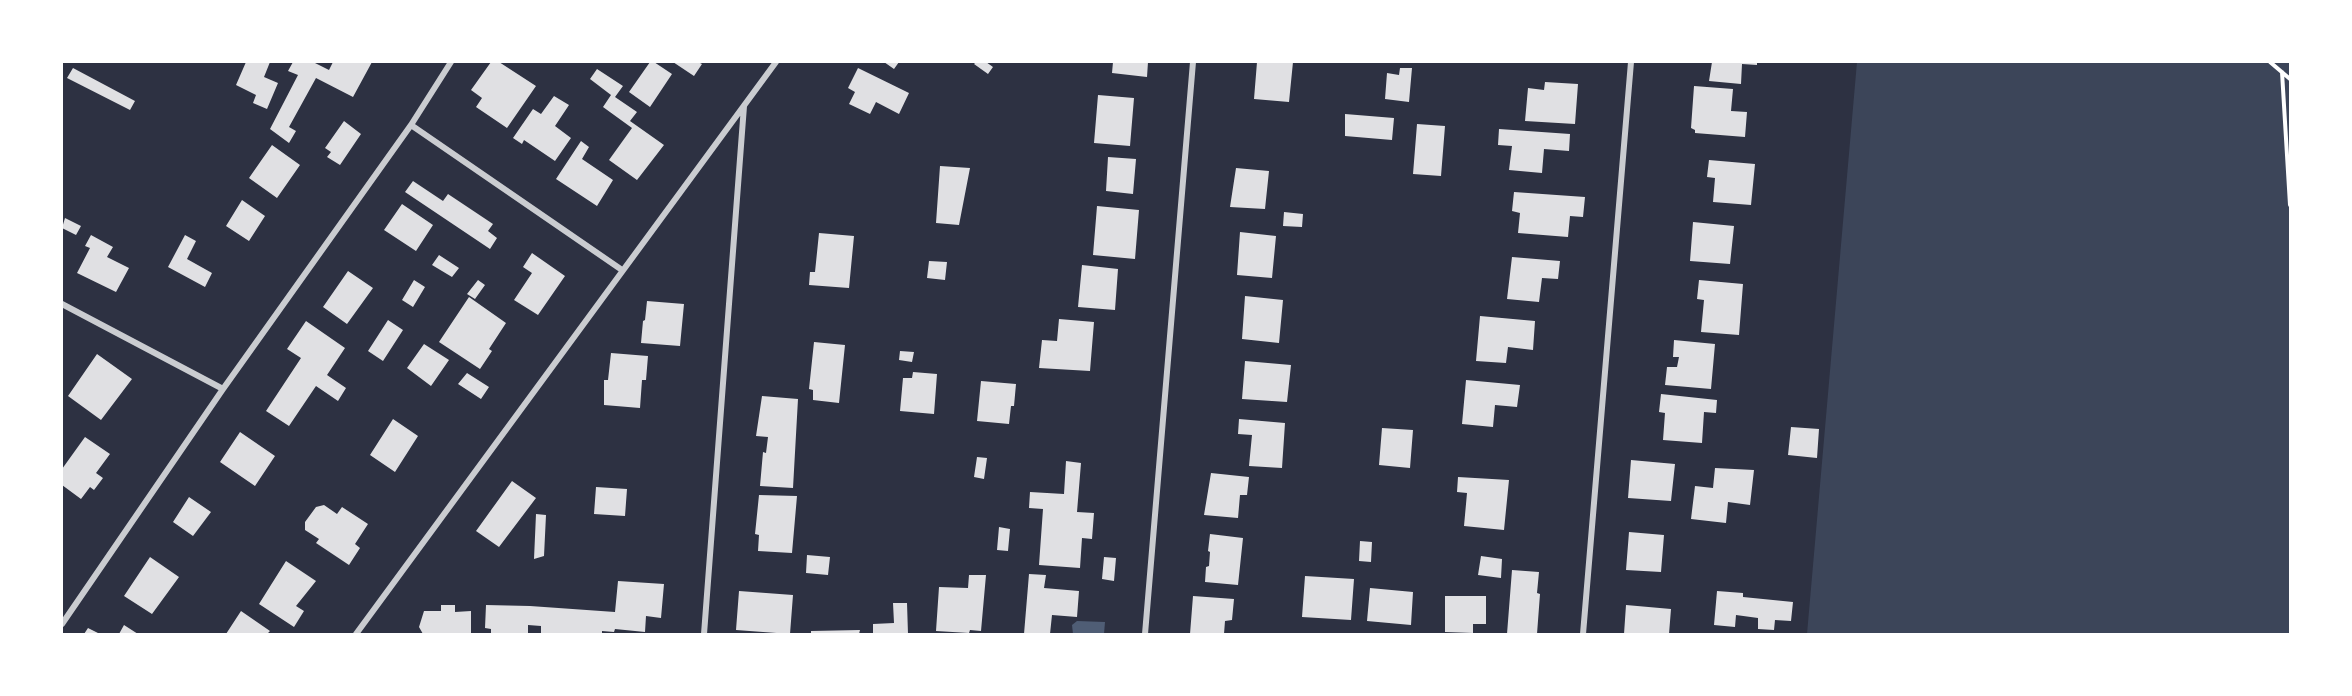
<!DOCTYPE html>
<html>
<head>
<meta charset="utf-8">
<style>
  body { margin:0 }
  #map { position:relative; width:2352px; height:696px; overflow:hidden; background:#2d3142; font-family:Literata,serif }
  canvas { display:block }
  .frame { position:absolute; inset:0; border:63px solid #fff; pointer-events:none }
</style>
</head>
<body>
<div id="map">
<canvas width="2352" height="696"></canvas>
<div class="frame"></div>
</div>
<script>
const ctx = document.querySelector('canvas').getContext('2d');
ctx.lineJoin = 'round';
function fill(path, color) { ctx.fillStyle = color; ctx.fill(path, 'evenodd'); }
const shape = rows => new Path2D(rows.map(r => 'M' + r).join(''));
function trace(path, color, width, dash) { ctx.strokeStyle = color; ctx.lineWidth = width; ctx.lineCap = dash ? 'butt' : 'round'; ctx.setLineDash(dash || []); ctx.stroke(path); }
fill(shape([
  [1857,62,2290,62,2290,634,1807,634]
]), '#3c4559');
fill(shape([
  [1077,621,1105,622,1104,634,1073,634,1072,625]
]), '#4f5d75');
fill(shape([
  [246,62,270,62,264,77,278,83,267,109,253,103,256,95,236,85],
  [293,62,313,62,329,70,333,62,372,62,353,97,316,78,289,127,296,131,289,143,270,129,298,75,288,71],
  [491,62,499,62,536,86,507,128,476,107,482,98,471,90],
  [650,62,654,62,672,74,650,107,629,92],
  [673,62,698,62,702,64,694,76],
  [884,62,899,62,894,69],
  [976,62,986,62,993,67,988,74,974,64],
  [1113,62,1148,62,1147,77,1112,73],
  [1257,62,1293,62,1289,102,1254,99],
  [1712,62,1757,62,1757,65,1742,64,1741,84,1709,81],
  [73,68,135,101,130,110,67,78],
  [858,68,909,93,899,114,876,102,870,114,849,104,855,92,848,88],
  [1400,68,1412,68,1409,102,1385,99,1387,73,1399,75],
  [597,69,623,86,615,97,637,112,630,121,664,145,637,180,609,160,632,128,603,107,611,95,590,79],
  [1545,82,1578,84,1575,124,1525,121,1528,88,1544,90],
  [1694,86,1733,89,1731,111,1747,112,1745,137,1695,133,1695,130,1691,128],
  [1098,95,1134,98,1130,146,1094,143],
  [554,96,569,105,555,126,571,138,555,161,524,140,522,144,513,138,533,109,541,114],
  [1345,114,1394,118,1392,140,1345,136],
  [344,121,361,134,340,165,327,157,331,152,325,148],
  [1417,124,1445,126,1441,176,1413,174],
  [1499,129,1570,134,1569,151,1544,149,1542,173,1509,170,1512,146,1498,145],
  [581,141,589,147,582,159,613,180,597,206,556,179],
  [272,145,300,165,277,198,249,178],
  [1108,157,1136,159,1133,194,1106,191],
  [1709,160,1755,164,1751,205,1713,202,1715,178,1707,177],
  [940,166,970,168,959,225,936,223],
  [1236,168,1269,171,1265,209,1230,207],
  [413,181,443,201,448,194,493,224,488,231,497,238,490,249,405,192],
  [1514,192,1585,197,1583,217,1570,216,1568,237,1518,233,1520,213,1512,211],
  [242,200,265,216,249,241,226,226],
  [402,204,433,225,416,251,384,230],
  [1097,206,1139,210,1135,259,1093,255],
  [1284,212,1303,214,1302,227,1283,226],
  [65,218,81,226,76,235,62,228],
  [1693,222,1734,226,1730,264,1690,261],
  [1240,232,1276,236,1272,278,1237,275],
  [819,233,854,236,849,288,809,285,810,272,815,272],
  [91,235,113,247,107,257,129,268,116,292,77,273,90,248,85,246],
  [185,235,196,241,187,259,212,273,205,287,168,267],
  [532,253,565,276,538,315,514,300,532,273,523,267],
  [439,255,459,268,452,277,432,265],
  [1512,257,1560,261,1558,279,1542,278,1539,302,1507,299],
  [929,261,947,262,945,280,927,278],
  [1082,265,1118,269,1115,310,1078,307],
  [348,271,373,288,347,324,323,307],
  [414,280,425,287,413,307,402,300],
  [478,280,485,285,475,299,467,294],
  [1699,280,1743,284,1739,335,1701,332,1704,300,1697,299],
  [1245,296,1283,300,1279,343,1242,339],
  [469,297,506,323,489,349,492,351,480,369,439,342],
  [647,301,684,304,680,346,641,343,643,321,645,320],
  [1480,316,1535,321,1533,350,1508,347,1506,363,1476,361],
  [1059,319,1094,322,1090,371,1039,368,1042,340,1057,341],
  [388,320,403,330,383,361,368,351],
  [306,321,345,348,327,375,346,388,338,401,316,386,289,426,266,411,301,358,287,349],
  [1674,340,1715,344,1711,389,1665,385,1667,367,1677,367,1679,357,1673,357],
  [814,342,845,345,839,403,813,400,813,390,809,389],
  [424,344,449,360,431,386,407,368],
  [900,351,914,352,912,362,899,360],
  [611,353,648,356,646,380,642,380,640,408,604,405,604,380,608,380],
  [97,354,132,379,101,420,68,396],
  [1245,361,1291,365,1287,402,1242,399],
  [913,372,937,374,934,414,900,411,903,378,912,378],
  [467,373,489,387,481,399,458,384],
  [1466,380,1520,385,1517,407,1495,405,1493,427,1462,424],
  [981,381,1016,384,1014,406,1011,406,1009,424,977,421],
  [1661,394,1717,400,1716,413,1704,412,1702,443,1663,440,1665,413,1659,412],
  [762,396,798,399,793,488,760,486,763,452,766,453,768,437,756,436],
  [393,419,418,436,395,472,370,455],
  [1239,419,1285,423,1282,468,1249,466,1252,435,1238,434],
  [1791,427,1819,429,1817,458,1788,455],
  [1382,428,1413,430,1410,468,1379,465],
  [240,432,275,456,255,486,220,462],
  [85,437,110,454,96,473,103,478,94,490,90,487,81,499,62,485,62,469],
  [977,457,987,458,984,479,974,477],
  [1631,460,1675,464,1671,501,1628,498],
  [1066,461,1081,463,1077,512,1094,513,1092,539,1082,538,1080,568,1039,565,1043,509,1029,508,1030,492,1064,494],
  [1715,468,1754,470,1750,505,1728,502,1726,523,1691,519,1695,486,1713,488],
  [1211,473,1249,477,1247,495,1240,495,1238,518,1204,515],
  [1458,477,1509,480,1504,530,1464,526,1467,493,1457,492],
  [512,481,536,498,499,547,476,531],
  [596,487,627,489,625,516,594,514],
  [759,495,797,496,792,553,758,551,759,535,755,534],
  [189,497,211,512,193,536,173,522],
  [324,505,337,514,342,507,368,524,355,544,360,548,349,565,316,543,319,539,305,530,305,522,316,507],
  [536,514,546,515,544,556,534,559],
  [999,527,1010,529,1008,551,997,550],
  [1629,532,1664,535,1661,572,1626,570],
  [1210,534,1243,538,1238,585,1205,582,1206,567,1209,566,1210,552,1208,551],
  [1360,541,1372,542,1371,562,1359,561],
  [807,555,830,557,828,575,806,573],
  [1481,556,1502,559,1501,578,1478,575],
  [150,557,179,577,152,614,124,596],
  [1104,557,1116,558,1114,581,1102,579],
  [286,561,316,581,296,606,304,611,294,627,259,604],
  [1512,570,1539,572,1537,593,1540,594,1537,634,1507,634],
  [1029,574,1046,575,1044,588,1079,591,1077,617,1052,615,1050,634,1024,634],
  [969,575,986,575,981,631,970,630,969,633,936,631,939,587,968,588],
  [1305,576,1354,579,1351,620,1302,617],
  [618,581,664,584,661,618,646,616,645,632,615,629,614,632,602,631,602,634,541,634,541,626,528,625,528,634,491,634,491,629,485,628,486,605,530,606,615,612],
  [1370,588,1413,592,1411,625,1367,621],
  [739,591,793,595,790,634,736,630],
  [1717,591,1743,593,1743,597,1793,602,1791,621,1775,620,1774,630,1758,629,1758,618,1736,615,1735,627,1714,625],
  [1193,596,1234,599,1232,620,1225,621,1224,634,1190,634],
  [1445,596,1486,596,1486,624,1473,624,1473,633,1445,632],
  [893,603,907,603,908,634,873,634,873,624,894,623],
  [441,605,455,605,455,612,471,611,471,634,423,634,419,627,424,611,441,611],
  [1626,605,1671,609,1669,634,1624,634],
  [241,611,270,631,267,634,226,634],
  [124,625,138,634,119,634],
  [88,628,100,634,84,634],
  [860,630,859,634,811,634,811,631]
]), '#e0e0e3');
trace(shape([
  [2270,62,2290,79],
  [2282,72,2290,205]
]), '#fff', 4);
trace(shape([
  [411,125,622,270],
  [62,304,223,389],
  [62,624,223,389,411,125,451,62],
  [356,634,776,62],
  [704,634,744,106],
  [1145,634,1193,62],
  [1583,634,1631,62]
]), '#caccd0', 6);
</script>
</body>
</html>
